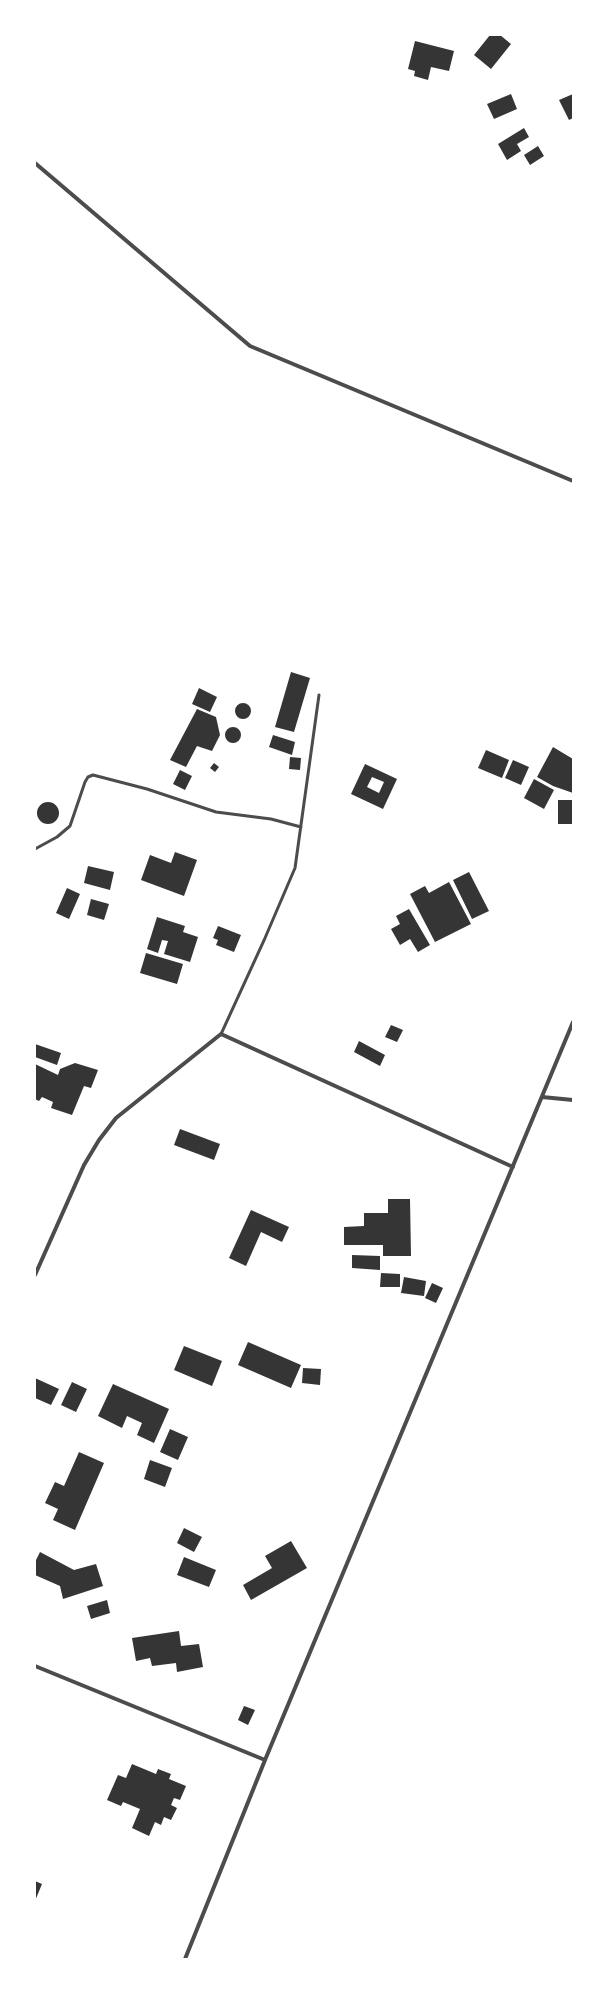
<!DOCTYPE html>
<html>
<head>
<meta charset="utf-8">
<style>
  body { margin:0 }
  #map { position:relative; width:608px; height:1994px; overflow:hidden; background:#fff; font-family:Poppins,sans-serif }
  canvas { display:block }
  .frame { position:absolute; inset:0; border:36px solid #fff; pointer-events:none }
</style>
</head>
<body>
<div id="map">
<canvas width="608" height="1994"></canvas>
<div class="frame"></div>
</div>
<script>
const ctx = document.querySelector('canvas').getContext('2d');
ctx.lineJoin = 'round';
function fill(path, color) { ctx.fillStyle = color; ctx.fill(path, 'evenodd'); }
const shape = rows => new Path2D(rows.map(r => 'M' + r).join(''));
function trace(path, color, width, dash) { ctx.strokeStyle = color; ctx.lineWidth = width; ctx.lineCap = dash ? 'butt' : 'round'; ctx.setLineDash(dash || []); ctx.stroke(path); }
fill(shape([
  [490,35,500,35,511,44,491,69,474,55],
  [415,41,454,51,449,71,431,67,428,80,414,76,415,71,408,69],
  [511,94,517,109,494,119,487,104],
  [573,94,573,118,569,120,559,100],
  [524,128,529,137,517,144,521,151,507,160,498,144],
  [538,146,544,156,530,165,524,155],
  [291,672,310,678,294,732,275,727],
  [199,688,217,697,210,712,192,704],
  '235 711a8 8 0 1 1 16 0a8 8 0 1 1-16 0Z',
  [197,709,216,717,220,735,212,751,197,746,186,767,170,760],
  '225 735a8 8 0 1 1 16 0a8 8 0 1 1-16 0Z',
  [273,735,295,742,292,755,269,747],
  [553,747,573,759,573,793,553,786,537,777],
  [486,750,509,760,502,778,478,768],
  [290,757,301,758,300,770,289,769],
  [513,760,529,767,521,785,505,778],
  [214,763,219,767,215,772,210,768],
  [365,764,397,779,383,809,351,794],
  [372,777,384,782,379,793,367,787],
  [180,770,192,776,185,790,173,784],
  [534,779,554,790,544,809,524,798],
  [558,800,573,800,573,824,558,824],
  '37 813a11 11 0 1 1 22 0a11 11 0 1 1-22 0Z',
  [175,852,197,860,184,896,141,880,150,855,171,863],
  [88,866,114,872,110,890,84,883],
  [469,872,489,911,472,919,453,880],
  [449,882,471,924,435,942,410,894,425,886,429,893],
  [67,888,80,894,69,919,56,913],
  [91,899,109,904,104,920,87,915],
  [409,909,430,945,418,952,410,939,400,945,391,929,400,924,396,916],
  [157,917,185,926,183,932,198,937,190,962,164,954,168,941,162,940,158,953,147,949],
  [218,926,241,935,234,952,216,945,218,940,213,938],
  [146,953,183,964,177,984,140,973],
  [391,1025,403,1030,397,1042,385,1037],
  [359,1041,385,1055,380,1066,354,1052],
  [35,1044,61,1053,57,1065,35,1057],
  [75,1063,98,1070,91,1088,84,1086,72,1115,51,1108,53,1102,42,1097,39,1101,35,1099,35,1064,58,1075,60,1069],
  [180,1129,220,1144,214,1160,174,1145],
  [388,1199,410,1199,411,1256,383,1256,383,1245,344,1245,344,1227,364,1226,364,1213,388,1213],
  [251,1210,289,1227,282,1242,261,1232,246,1266,229,1258],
  [352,1255,380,1256,380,1270,352,1268],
  [381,1273,400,1274,400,1287,380,1287],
  [404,1277,426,1281,424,1296,401,1293],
  [432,1283,443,1288,436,1303,425,1298],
  [248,1342,301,1365,291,1388,238,1365],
  [184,1346,222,1361,212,1386,174,1370],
  [303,1368,321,1369,320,1385,302,1383],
  [35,1378,59,1389,51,1405,35,1398],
  [72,1382,87,1389,76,1412,61,1405],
  [113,1384,169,1409,154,1443,137,1435,142,1423,127,1416,122,1428,98,1416],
  [170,1429,188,1437,178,1460,160,1452],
  [79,1452,104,1463,75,1530,53,1520,58,1509,45,1503,55,1482,64,1486],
  [150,1460,172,1468,165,1487,144,1479],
  [184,1528,202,1537,194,1552,177,1543],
  [291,1541,307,1568,251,1600,243,1585,272,1568,265,1556],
  [40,1552,74,1570,96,1564,103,1586,63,1599,60,1586,35,1575,35,1562],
  [184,1557,216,1570,209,1587,177,1575],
  [107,1600,110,1613,91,1619,87,1606],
  [179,1631,181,1646,199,1644,203,1667,177,1672,176,1663,152,1666,150,1658,136,1661,132,1638],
  [244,1706,255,1710,248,1725,238,1720],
  [132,1764,156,1774,158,1769,171,1774,169,1779,186,1786,180,1800,174,1798,171,1805,177,1808,171,1820,164,1817,161,1825,155,1822,149,1836,132,1828,140,1809,123,1802,121,1806,107,1800,118,1775,126,1778],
  [35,1881,42,1884,35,1901]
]), '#353535');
trace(shape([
  [35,849,57,837,70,826,85,782,88,777,93,775,147,789,216,812,271,819,301,827],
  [221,1034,265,938,295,868,319,695]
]), '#4c4c4c', 3);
trace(shape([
  [35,163,250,346,573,481],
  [542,1097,573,1100],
  [35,1275,84,1165,99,1140,116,1118,221,1034,513,1167],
  [35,1666,265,1760],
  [185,1959,265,1760,573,1022]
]), '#4c4c4c', 4);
</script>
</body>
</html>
